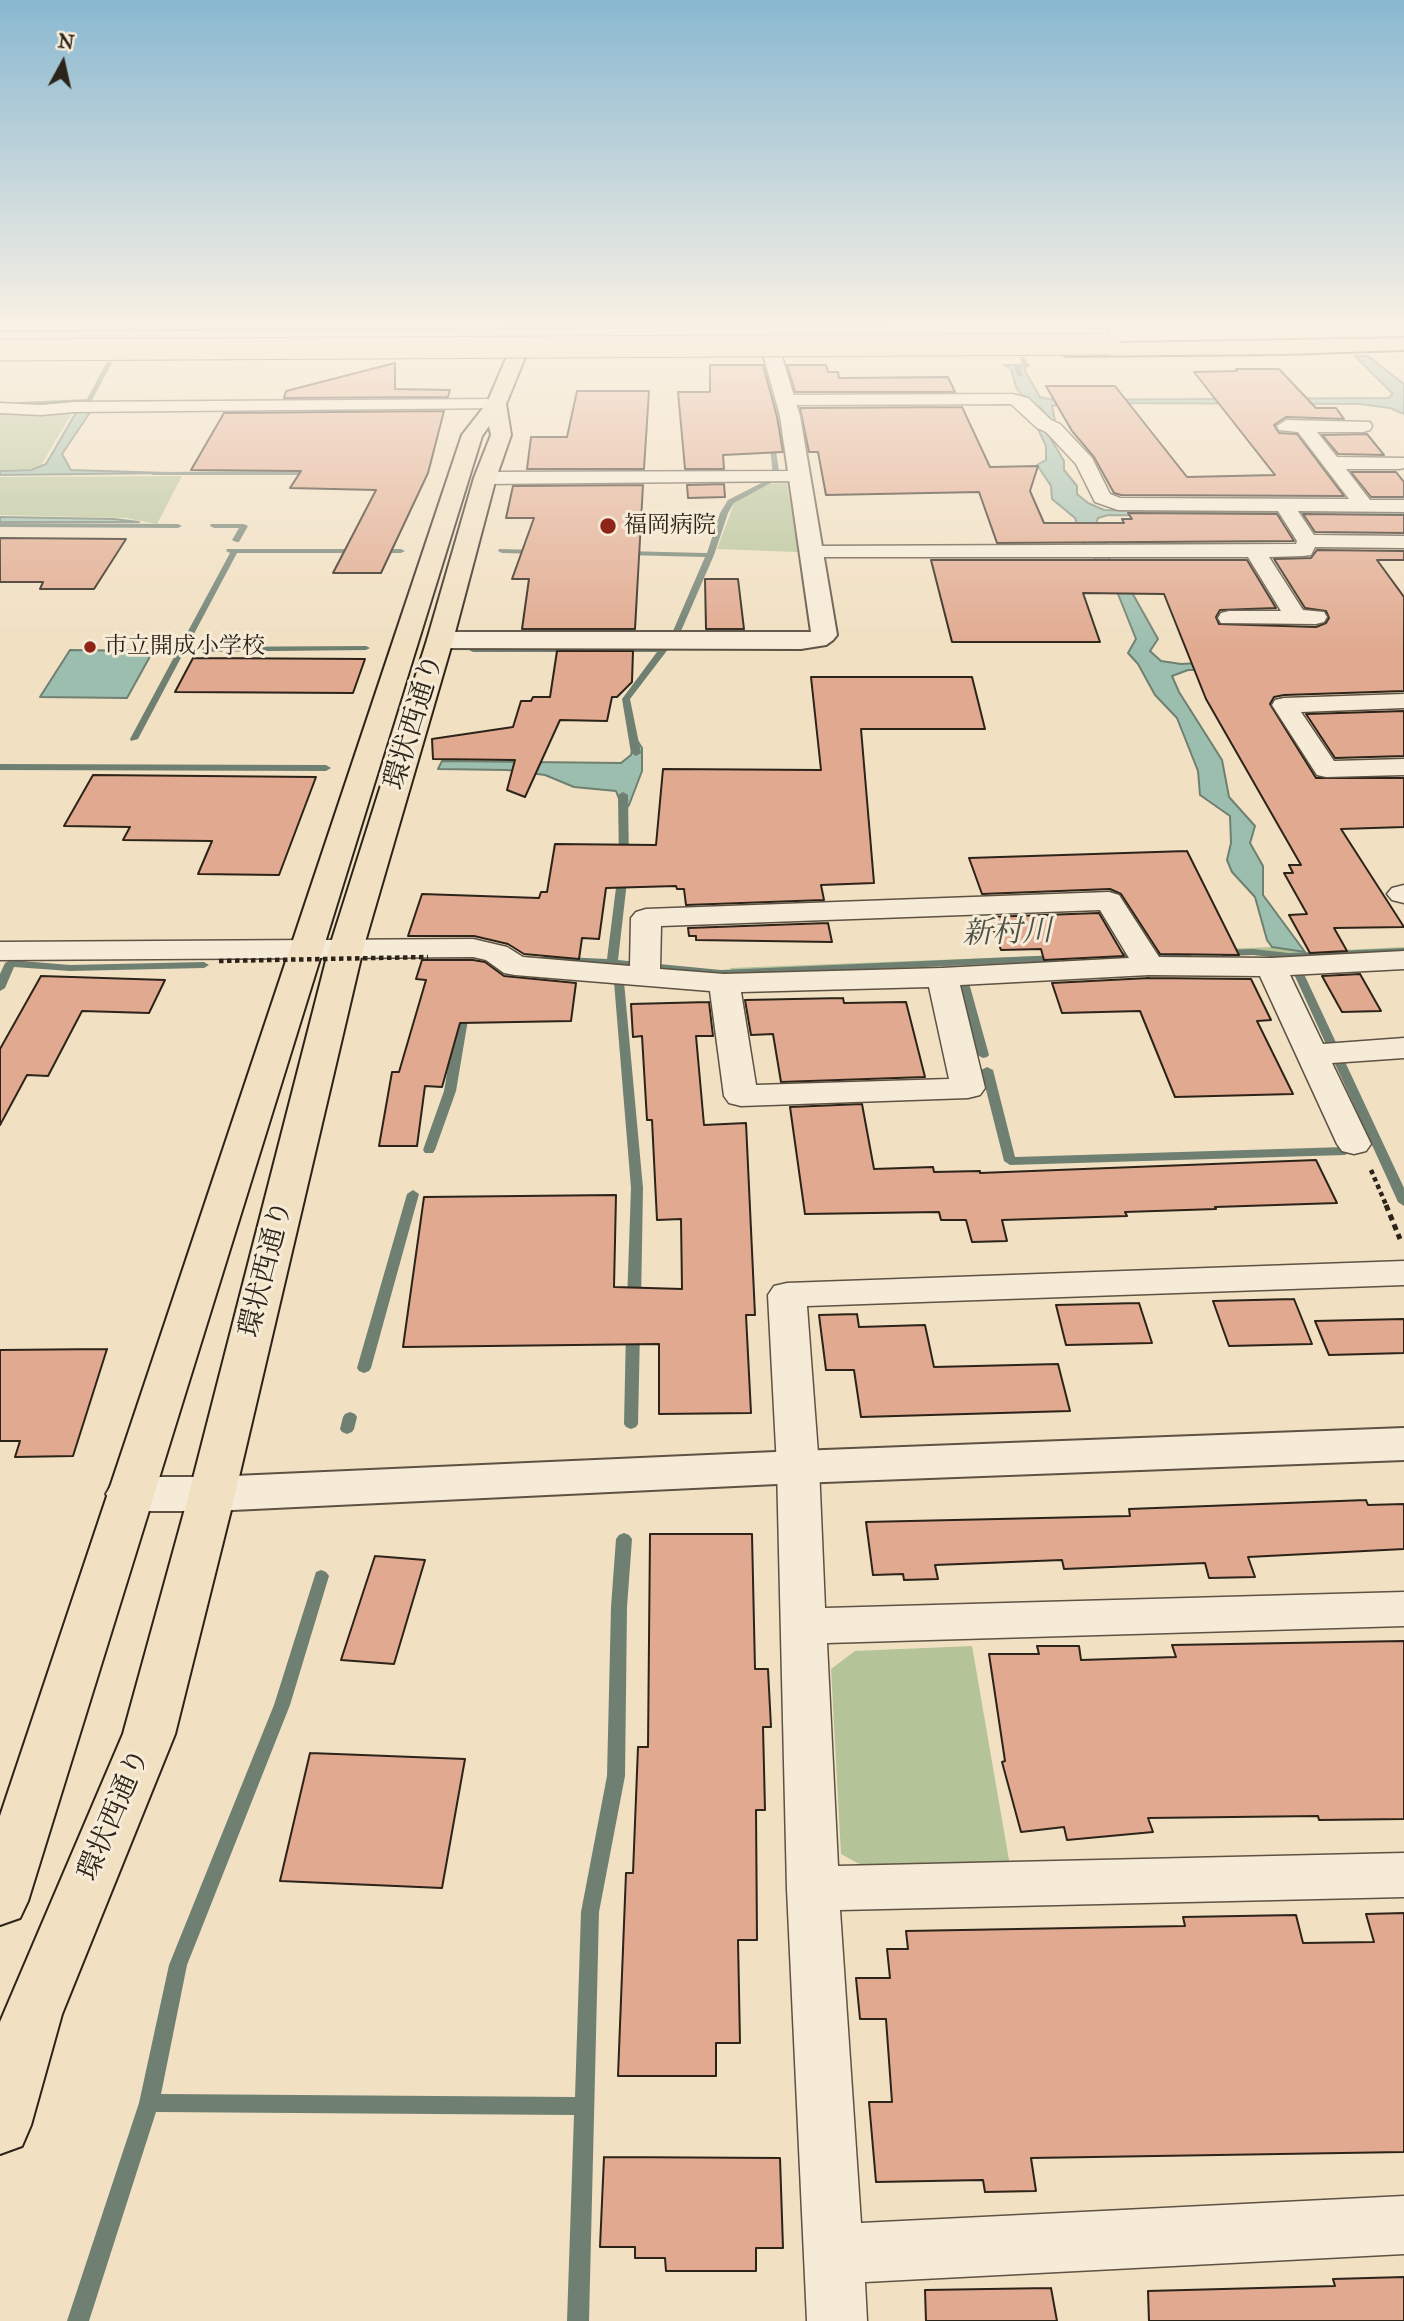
<!DOCTYPE html>
<html>
<head>
<meta charset="utf-8">
<style>
  body { margin:0 }
  #map { position:relative; width:1404px; height:2321px; overflow:hidden; background:#f1e0c2; font-family:"IM FELL Great Primer",serif }
  canvas { display:block }
  .north { position:absolute; left:28px; top:28px; width:70px; height:70px; -webkit-text-stroke:5px #f6ebd7; paint-order:stroke; rotate:8deg; font-size:19px; font-weight:700; line-height:28px; text-align:center; color:#2c2319 }
  .north::after { content:''; display:block; margin:auto; width:24px; height:32px; background:#2c2319; clip-path:polygon(50% 0,100% 100%,50% 72%,0 100%) }
</style>
</head>
<body>
<div id="map">
<canvas width="1404" height="2321"></canvas>
<div class="north">N</div>
</div>
<script>
const ctx = document.querySelector('canvas').getContext('2d');
ctx.lineJoin = 'round';
function fill(path, color) { ctx.fillStyle = color; ctx.fill(path, 'evenodd'); }
const shape = rows => new Path2D(rows.map(r => 'M' + r).join(''));
function trace(path, color, width, dash) { ctx.strokeStyle = color; ctx.lineWidth = width; ctx.lineCap = dash ? 'butt' : 'round'; ctx.setLineDash(dash || []); ctx.stroke(path); }
function drawText(font, color, halo, rows, align = 'center') {
  ctx.font = font + ' "IM FELL Great Primer","Noto Serif JP",serif'; ctx.lineWidth = 6; ctx.setLineDash([]); ctx.textBaseline = 'middle'; ctx.strokeStyle = halo; ctx.fillStyle = color; for (const [text, x, y, turn = 0] of rows) {
    ctx.save(); ctx.translate(x, y); ctx.rotate((+turn || 0) * Math.PI / 180); ctx.textAlign = isNaN(turn) ? turn : align; if (halo) ctx.strokeText(text, 0, 0); ctx.fillText(text, 0, 0); ctx.restore();
  }
}
fill(shape([
  [72,413,41,465,29,469,0,470,0,414],
  [182,476,157,524,126,518,0,515,0,477],
  [787,483,798,552,717,549,735,501,769,484],
  [1272,947,1305,952,1404,947,1404,955,1298,960,1248,954,735,977,730,968],
  [972,1646,1010,1866,870,1870,841,1854,831,1669,855,1651]
]), '#b4c398');
const water = shape([
  [1355,356,1368,356,1404,384,1404,414,1390,408,1360,404,1072,403,1052,406,1056,425,1045,429,1064,461,1064,470,1077,486,1077,494,1088,503,1104,510,1242,513,1404,510,1404,519,1108,515,1098,518,1094,528,1105,541,1108,557,1130,589,1158,639,1150,651,1161,661,1181,664,1236,661,1232,670,1188,670,1172,676,1179,692,1222,760,1229,797,1255,826,1250,843,1263,866,1263,895,1305,952,1272,947,1267,940,1255,897,1232,872,1227,860,1231,843,1230,816,1200,795,1198,771,1177,718,1155,695,1138,664,1128,653,1136,639,1118,594,1100,576,1095,557,1084,545,1075,518,1052,499,1051,486,1037,465,1046,460,1046,446,1037,427,1048,421,1042,409,1023,397,1016,387,1011,369,1004,365,1029,365,1024,369,1040,397,1054,400,1388,398,1393,394,1355,356],
  [77,411,91,411,62,454,71,470,169,473,0,475,0,471,31,470,46,464,77,411],
  [0,517,114,519,139,522,0,522,0,517],
  [70,650,153,651,127,698,40,697,70,650],
  [635,737,642,748,642,771,629,805,624,812,616,791,574,787,545,775,507,770,438,769,442,761,621,763,631,755,635,737]
]);
fill(water, '#9bbeae');
trace(water, '#6f8072', 2);
fill(shape([
  [1319,325,1327,325,1330,327,1327,329,1319,325],
  [1020,357,1024,357,1028,365,1020,368,1023,375,1020,377,1017,375,1014,367,1022,364,1020,357],
  [109,361,112,363,91,402,19,406,16,404,19,402,87,399,106,363,109,361],
  [769,436,774,437,780,478,734,503,728,513,714,555,681,631,674,633,673,631,705,557,623,555,619,553,623,551,707,553,720,513,728,500,773,477,769,436],
  [154,472,314,471,317,473,314,475,152,475,151,474,154,472],
  [0,523,178,524,182,526,178,528,0,527,0,523],
  [211,524,244,524,248,526,239,542,236,542,232,540,239,528,214,528,210,526,211,524],
  [227,549,358,549,362,551,358,553,237,553,187,647,366,646,370,648,366,650,184,652,138,739,131,741,130,739,230,553,226,551,227,549],
  [373,549,401,549,405,551,401,553,376,553,372,551,373,549],
  [499,549,538,550,542,552,538,554,502,553,498,551,499,549],
  [665,646,669,648,630,699,641,753,636,756,631,753,622,699,657,652,473,652,469,650,473,648,661,648,665,646],
  [0,764,326,765,331,768,326,771,0,770,0,764],
  [623,792,628,795,629,864,618,960,721,970,1058,955,1063,958,1058,961,721,976,619,967,624,982,643,1188,641,1302,634,1306,627,1302,631,1188,614,982,608,966,544,962,539,959,544,956,607,959,619,864,618,795,623,792],
  [1404,948,1404,954,1297,959,1404,1188,1404,1206,1398,1202,1288,961,1289,959,1253,955,1223,956,1218,953,1223,950,1253,949,1289,953,1404,948],
  [1187,951,1192,954,1191,956,1107,959,1102,956,1107,953,1187,951],
  [10,960,70,965,204,962,209,965,204,968,70,971,14,967,5,988,0,991,0,974,5,963,10,960],
  [964,980,969,983,989,1055,987,1057,983,1058,977,1055,959,983,964,980],
  [464,1005,470,1008,456,1091,435,1150,433,1153,425,1153,423,1150,444,1091,458,1008,464,1005],
  [987,1067,993,1070,1015,1157,1345,1147,1351,1151,1345,1155,1010,1165,1004,1161,981,1070,987,1067],
  [413,1190,419,1194,371,1368,369,1371,364,1373,359,1371,357,1368,407,1194,413,1190],
  [633,1326,638,1327,640,1330,638,1424,636,1427,631,1429,626,1427,624,1424,626,1330,628,1327,633,1326],
  [350,1412,355,1414,357,1417,354,1429,352,1432,347,1434,342,1432,340,1429,343,1417,345,1414,350,1412],
  [624,1533,629,1535,632,1539,627,1607,625,1776,599,1912,589,2321,567,2321,574,2115,156,2112,89,2321,67,2321,139,2103,169,1965,274,1705,316,1572,321,1570,326,1572,329,1576,290,1705,187,1965,161,2094,575,2097,581,1912,607,1776,611,1607,616,1539,619,1535,624,1533]
]), '#6f8072');
const building = shape([
  [395,363,395,389,450,390,448,397,284,398,286,391,395,363],
  [710,365,763,365,777,417,783,452,723,455,724,469,685,469,678,392,710,392,710,365],
  [787,365,826,365,828,372,838,372,839,378,948,377,955,392,795,392,787,365],
  [1236,369,1279,369,1316,408,1336,408,1344,419,1286,417,1274,425,1279,433,1297,434,1344,496,1121,495,1114,493,1094,457,1072,431,1046,386,1115,386,1187,477,1275,475,1194,372,1237,371,1236,369],
  [577,391,649,391,644,469,527,469,531,437,567,437,577,391],
  [962,407,990,467,1038,466,1030,491,1044,523,1124,523,1122,519,1132,519,1128,513,1277,514,1294,541,997,543,979,492,826,495,818,452,809,452,800,408,962,407],
  [444,411,428,473,381,573,333,573,376,490,290,488,301,471,191,470,224,413,444,411],
  [1367,434,1384,455,1338,454,1322,435,1367,434],
  [1351,472,1396,472,1404,482,1404,497,1371,497,1351,472],
  [724,484,725,497,688,498,687,485,724,484],
  [643,485,635,629,522,629,529,579,512,579,534,518,506,518,513,486,643,485],
  [1303,514,1404,515,1404,533,1315,532,1303,514],
  [0,538,126,539,94,589,40,589,43,582,0,582,0,538],
  [1317,550,1404,551,1404,560,1377,560,1404,597,1404,691,1284,695,1274,697,1270,704,1316,778,1404,778,1404,827,1341,829,1404,927,1334,928,1347,951,1310,953,1289,915,1307,914,1284,873,1293,873,1289,865,1301,865,1206,699,1164,594,1083,593,1100,642,952,642,931,560,1247,560,1276,608,1220,610,1216,617,1219,624,1316,627,1326,623,1329,618,1326,611,1305,608,1274,559,1311,558,1317,550],
  [705,579,738,579,744,629,706,629,705,579],
  [557,651,633,651,632,682,617,697,612,697,607,721,560,720,525,797,507,790,515,760,433,759,432,739,513,727,521,701,531,701,533,697,550,697,557,651],
  [193,658,365,659,353,693,175,692,193,658],
  [811,677,972,677,985,729,861,729,874,883,821,885,824,900,686,905,684,889,677,889,676,886,606,888,599,939,582,938,579,959,524,954,508,944,474,936,408,936,422,894,539,898,541,892,547,892,555,844,656,845,663,769,821,770,811,677],
  [1404,711,1404,756,1335,758,1306,714,1404,711],
  [93,775,316,777,279,875,198,874,212,841,123,840,130,827,64,826,93,775],
  [1187,851,1239,955,1160,954,1121,894,1110,889,982,894,969,858,1187,851],
  [1099,913,1124,956,1044,960,1041,949,1001,950,989,917,1099,913],
  [828,923,832,942,696,940,696,936,689,936,688,928,828,923],
  [422,960,473,960,485,962,504,976,576,983,571,1021,460,1023,442,1087,425,1086,417,1146,379,1146,392,1072,399,1072,426,980,416,979,422,960],
  [1360,974,1381,1011,1342,1012,1322,976,1360,974],
  [41,976,165,980,149,1013,82,1011,48,1076,27,1075,0,1125,0,1049,41,976],
  [1149,978,1251,979,1271,1020,1257,1021,1293,1094,1175,1097,1140,1011,1062,1013,1052,983,1149,978],
  [843,998,844,1003,906,1002,925,1077,781,1082,773,1034,751,1035,745,1000,843,998],
  [709,1002,713,1036,696,1036,704,1125,746,1123,755,1315,746,1315,751,1413,659,1414,659,1344,403,1347,424,1197,616,1195,614,1287,682,1289,681,1219,657,1220,652,1120,647,1120,642,1036,633,1037,631,1004,709,1002],
  [862,1104,874,1169,933,1167,934,1172,980,1171,980,1173,1316,1160,1337,1203,1215,1207,1216,1209,1125,1212,1127,1216,1002,1220,1007,1241,972,1242,966,1220,941,1220,939,1212,805,1214,790,1107,862,1104],
  [1294,1299,1312,1344,1229,1346,1213,1301,1294,1299],
  [1139,1303,1152,1343,1066,1345,1056,1305,1139,1303],
  [857,1314,859,1327,925,1325,934,1367,1058,1364,1070,1411,861,1417,854,1370,826,1370,819,1315,857,1314],
  [1404,1319,1404,1353,1329,1355,1315,1321,1404,1319],
  [107,1349,73,1456,15,1457,20,1441,0,1441,0,1350,107,1349],
  [1366,1500,1368,1505,1404,1504,1404,1549,1248,1557,1255,1577,1209,1578,1205,1563,1064,1569,1062,1560,935,1565,938,1579,904,1580,903,1574,873,1575,866,1522,1130,1516,1129,1509,1366,1500],
  [650,1534,752,1534,755,1669,768,1669,771,1727,763,1727,765,1810,756,1810,757,1940,738,1940,740,2043,716,2043,716,2076,618,2076,626,1873,633,1873,638,1747,648,1747,650,1534],
  [375,1556,425,1560,394,1664,341,1660,375,1556],
  [1404,1641,1404,1819,1319,1820,1318,1816,1148,1818,1153,1832,1067,1840,1064,1827,1021,1832,1002,1762,1005,1761,989,1654,1039,1654,1037,1646,1079,1646,1081,1660,1176,1657,1172,1645,1404,1641],
  [310,1753,465,1759,442,1888,280,1881,310,1753],
  [1404,1913,1404,2152,1031,2158,1036,2191,985,2192,983,2180,876,2182,869,2102,892,2102,886,2019,860,2019,856,1978,890,1978,887,1949,908,1949,906,1931,1185,1926,1183,1917,1296,1915,1303,1943,1374,1942,1366,1914,1404,1913],
  [604,2157,780,2158,783,2248,756,2248,756,2271,666,2271,665,2258,635,2258,635,2247,600,2247,604,2157],
  [1404,2277,1404,2321,1149,2321,1148,2291,1335,2286,1333,2279,1404,2277],
  [1051,2288,1057,2321,926,2321,925,2290,1051,2288]
]);
fill(building, '#e1aa90');
trace(building, '#2c2319', 2);
const service = shape([
  [150,325,131,328,127,326,128,325,150,325]
]);
const minor = shape([
  [1012,394,1028,398,1051,420,1060,424,1092,458,1110,494,1120,498,1349,499,1298,432,1279,430,1277,426,1286,420,1370,422,1372,426,1370,430,1363,432,1317,432,1337,457,1404,458,1404,468,1399,469,1346,469,1370,500,1404,500,1404,512,1298,511,1314,535,1404,536,1404,548,1315,547,1311,555,1303,556,1269,557,1303,610,1324,612,1327,617,1324,622,1316,624,1221,623,1218,618,1221,613,1229,611,1281,611,1248,557,803,557,800,552,803,547,811,546,1296,544,1297,541,1278,511,1118,510,1095,502,1076,464,1046,432,1037,428,1011,404,787,405,778,400,787,395,1012,394],
  [496,399,505,404,502,408,74,412,41,415,0,413,0,403,41,405,74,402,496,399],
  [799,471,806,473,809,477,806,481,485,484,478,482,475,478,478,474,485,472,799,471],
  [1404,694,1404,708,1301,712,1334,761,1404,759,1404,775,1326,777,1317,775,1272,705,1275,700,1284,698,1404,694],
  [1404,885,1404,903,1392,900,1387,894,1392,888,1404,885],
  [1109,892,1119,895,1159,957,1271,958,1404,951,1404,969,1290,975,1323,1044,1404,1038,1404,1058,1332,1063,1371,1144,1366,1151,1354,1154,1342,1151,1337,1144,1260,976,1149,975,960,985,985,1088,980,1095,968,1098,741,1106,729,1103,724,1096,710,991,515,975,504,973,486,960,473,957,0,960,0,942,473,939,507,947,523,957,630,966,631,918,636,912,646,909,1109,892],
  [1100,910,1129,958,942,968,724,974,660,969,661,926,1100,910],
  [929,987,949,1079,756,1085,741,992,929,987],
  [1404,1261,1404,1285,807,1306,819,1467,825,1608,1404,1592,1404,1626,827,1643,838,1866,1404,1853,1404,1897,840,1910,861,2223,1404,2196,1404,2254,865,2282,867,2321,807,2321,787,1889,777,1467,768,1295,774,1286,787,1283,1404,1261]
]);
const tertiary = shape([
  [772,348,781,354,800,416,837,635,833,640,826,645,801,649,440,648,431,645,427,640,431,635,440,632,811,632,780,416,763,354,772,348],
  [1404,1428,1404,1460,798,1483,212,1511,129,1511,113,1506,106,1494,113,1482,129,1477,212,1477,798,1451,1404,1428]
]);
const trunk = shape([
  [1100,326,1109,331,1106,335,532,340,506,404,511,435,496,478,453,640,363,949,235,1494,175,1734,62,2014,31,2125,22,2146,0,2154,0,2022,123,1734,189,1494,329,949,427,640,474,478,491,435,489,426,482,436,28,1901,20,1918,0,1925,0,1816,462,435,487,403,514,340,0,344,0,332,1100,326],
  [1404,338,1404,350,1285,354,1066,356,1057,350,1066,344,1404,338]
]);
trace(service, '#5d5243', 3);
trace(minor, '#5d5243', 3);
trace(tertiary, '#5d5243', 4);
trace(trunk, '#2c2319', 4);
trace(shape([
  [1371,1170,1387,1207]
]), '#2c2319', 4.5, [4.5, 3.5]);
trace(shape([
  [1386,1205,1400,1239]
]), '#2c2319', 5, [6, 4.5]);
fill(service, '#f6ebd7');
fill(minor, '#f6ebd7');
fill(tertiary, '#f6ebd7');
fill(trunk, '#f1e0c2');
const trunkBridge = shape([
  [0,350,1110,344]
]);
trace(trunkBridge, '#2c2319', 23, []);
trace(shape([
  [219,961,428,957]
]), '#2c2319', 4.5, [4.5, 3.5]);
trace(trunkBridge, '#f1e0c2', 21);
const sky = ctx.createLinearGradient(0, 0, 0, 650);
sky.addColorStop(0, '#89b8d1');
sky.addColorStop(0.5, '#f9f1e4');
sky.addColorStop(1, '#f9f1e400');
ctx.fillStyle = sky;
ctx.fillRect(0, 0, 1404, 650);
for (const [x, y, r, color] of [
  [608,526,9,"#8f2418"],
  [90,647,7,"#8f2418"]
]) { const dot = new Path2D(); dot.arc(x, y, r, 0, 2 * Math.PI); ctx.fillStyle = color; ctx.fill(dot); trace(dot, '#f6ebd7', 2.5); }
drawText('23px', '#2c2319', '#f6ebd7', [
  ["福岡病院",624,526],
  ["市立開成小学校",104,647]
], 'left');
drawText('28px', '#2c2319', '#f6ebd7', [
  ["環状西通り",415,722,-73],
  ["環状西通り",267,1269,-76],
  ["環状西通り",115,1815,-67]
]);
drawText('italic 30px', '#4d5246', '#f6ebd7', [
  ["新村川",1007,934,-2]
]);
</script>
</body>
</html>
